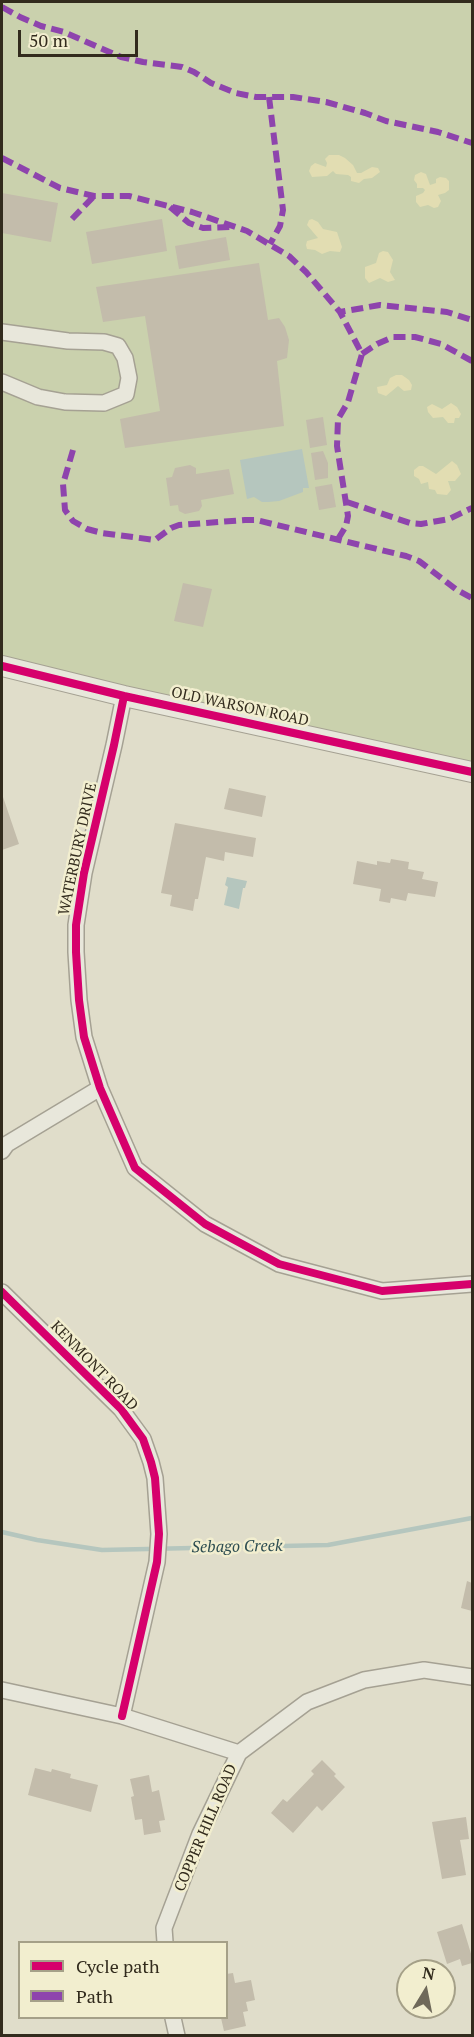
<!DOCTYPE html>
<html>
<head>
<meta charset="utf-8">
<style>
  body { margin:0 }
  #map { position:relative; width:474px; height:2037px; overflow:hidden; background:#e0ddca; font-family:"PT Serif",serif }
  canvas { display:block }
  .frame { position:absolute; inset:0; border:3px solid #322b1d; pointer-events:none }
  .legend { position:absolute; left:18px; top:1941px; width:210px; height:78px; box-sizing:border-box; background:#f2eecf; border:2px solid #a5a088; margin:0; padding:8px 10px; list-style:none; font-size:18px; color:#322b1d }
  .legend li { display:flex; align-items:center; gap:12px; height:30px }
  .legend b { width:30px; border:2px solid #a5a088 }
  .north { position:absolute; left:396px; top:1959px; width:60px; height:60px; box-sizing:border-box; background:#f2eecf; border:2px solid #a5a088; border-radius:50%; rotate:10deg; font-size:16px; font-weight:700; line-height:24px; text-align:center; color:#322b1d }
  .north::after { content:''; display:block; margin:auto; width:21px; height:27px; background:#6f695a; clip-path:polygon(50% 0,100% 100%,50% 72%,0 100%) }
  .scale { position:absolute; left:18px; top:30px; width:120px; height:27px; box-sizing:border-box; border:3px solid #322b1d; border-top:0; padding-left:8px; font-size:18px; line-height:21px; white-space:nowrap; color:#322b1d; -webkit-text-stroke:4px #f2eecf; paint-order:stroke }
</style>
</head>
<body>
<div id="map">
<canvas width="474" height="2037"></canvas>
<div class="frame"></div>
<ul class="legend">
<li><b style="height:8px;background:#d6006c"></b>Cycle path</li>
<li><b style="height:8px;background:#8e44ad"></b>Path</li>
</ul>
<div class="north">N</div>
<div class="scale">50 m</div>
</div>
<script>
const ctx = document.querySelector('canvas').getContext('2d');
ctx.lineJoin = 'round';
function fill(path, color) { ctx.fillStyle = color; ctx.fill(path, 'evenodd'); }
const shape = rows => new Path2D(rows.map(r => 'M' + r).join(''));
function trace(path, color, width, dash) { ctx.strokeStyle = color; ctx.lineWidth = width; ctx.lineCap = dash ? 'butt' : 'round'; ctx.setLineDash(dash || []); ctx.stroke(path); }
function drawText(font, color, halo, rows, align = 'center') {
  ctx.font = font + ' "PT Serif",serif'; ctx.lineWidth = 5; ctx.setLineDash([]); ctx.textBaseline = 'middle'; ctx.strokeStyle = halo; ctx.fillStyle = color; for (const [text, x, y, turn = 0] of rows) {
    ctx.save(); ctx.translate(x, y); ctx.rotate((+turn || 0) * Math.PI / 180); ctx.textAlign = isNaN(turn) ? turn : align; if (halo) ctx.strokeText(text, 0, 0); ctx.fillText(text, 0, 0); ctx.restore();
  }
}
fill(shape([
  [2,2,472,2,472,763,2,660]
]), '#cad1ad');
fill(shape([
  [329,155,339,155,345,158,353,165,357,173,361,173,372,167,378,168,380,172,372,178,364,179,359,183,351,181,351,177,348,175,336,174,333,171,327,176,312,177,309,171,311,166,315,163,326,167,327,163,325,159],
  [421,172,426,174,430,185,436,183,436,179,440,177,446,178,449,181,449,190,445,193,438,195,441,201,438,207,434,208,428,205,420,207,416,202,416,196,423,193,425,190,423,188,417,188,417,184,414,180,415,175],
  [312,219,318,222,323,229,337,232,342,247,340,252,330,251,322,254,315,250,307,249,306,245,307,241,318,238,307,225,309,220],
  [383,251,388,252,393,260,390,272,395,280,388,282,380,278,369,283,365,278,365,267,376,263,379,253],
  [396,375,402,375,409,380,412,385,411,390,404,391,398,386,386,396,378,393,377,387,387,385,390,378],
  [451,403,457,407,461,414,459,418,455,418,454,423,448,423,443,417,433,418,428,412,427,407,432,404,442,409],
  [452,461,457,465,461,474,455,481,448,481,451,490,447,495,437,494,435,490,429,489,428,482,421,484,419,479,414,476,414,470,419,466,423,466,436,474]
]), '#e2ddb2');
fill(shape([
  [302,449,309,488,303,488,303,492,279,501,268,502,262,502,254,497,247,499,240,460],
  [227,877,247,881,245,888,243,888,239,909,224,905,228,887,225,885]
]), '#b5c6be');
trace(shape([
  [2,1532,37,1540,102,1550,328,1545,472,1518]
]), '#b5c6be', 4.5);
fill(shape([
  [2,193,58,203,51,242,2,233],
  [162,219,167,251,92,264,86,232],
  [226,237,230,260,179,269,175,246],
  [259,263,268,320,279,318,285,327,289,340,287,358,277,361,284,426,125,448,120,419,160,411,145,316,103,322,96,287],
  [323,417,327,445,310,448,306,420],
  [323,451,328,463,328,478,315,480,311,453],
  [190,465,196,468,196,474,229,469,234,494,201,500,202,506,199,511,185,514,179,511,178,505,170,506,166,478,172,477,175,468],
  [332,484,336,507,319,510,315,487],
  [183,583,212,589,203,627,174,621],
  [229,788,266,796,262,817,224,809],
  [2,794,19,844,2,850],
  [175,823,256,838,253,857,225,852,224,861,206,857,198,899,195,899,193,911,170,906,172,895,161,893],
  [391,859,409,862,408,869,424,872,422,879,438,882,435,897,408,893,406,901,391,898,390,903,379,901,381,889,353,884,357,861,377,865,377,861,390,863],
  [467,1581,472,1583,472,1611,461,1608],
  [322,1760,336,1774,334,1776,345,1787,322,1811,317,1806,293,1833,271,1813,283,1799,287,1802,314,1774,311,1771],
  [35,1768,51,1772,52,1769,71,1774,70,1778,98,1785,91,1812,28,1795],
  [149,1775,152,1792,159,1790,165,1820,159,1821,161,1832,144,1835,142,1819,135,1820,131,1797,134,1796,130,1779],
  [466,1817,469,1839,460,1840,466,1875,442,1879,432,1822],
  [462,1924,472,1957,472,1963,462,1966,460,1959,447,1964,437,1932],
  [233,1973,235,1983,251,1980,255,2000,246,2002,248,2011,243,2012,246,2026,224,2031,221,2018,226,2018,226,1974]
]), '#c3bcab');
const minor = shape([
  [2,332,68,341,104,342,118,346,125,358,129,378,126,394,104,403,65,402,38,397,2,382],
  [124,696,114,745,84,873,76,925,76,952,79,1000,84,1037,100,1088,135,1168,205,1224,279,1264,382,1291,472,1284],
  [2,1151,7,1144,100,1088],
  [2,1292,121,1409,143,1439,151,1462,155,1478,159,1534,157,1562,122,1716],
  [2,1690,122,1716,239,1753],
  [165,1942,164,1928,200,1834,239,1753,307,1702,364,1680,424,1670,472,1677],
  [173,2018,177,2036]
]);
const tertiary = shape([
  [2,666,124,696,472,772]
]);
trace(minor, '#a5a193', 18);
trace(tertiary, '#a5a193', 22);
trace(minor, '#e8e7db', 15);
trace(tertiary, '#e8e7db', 20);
trace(shape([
  [2,7,20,17,41,26,64,32,121,57,143,62,182,67,194,72,211,83,236,93,256,97,293,97,326,102,365,113,386,121,438,132,472,143],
  [269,97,283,210,280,226,270,244],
  [2,158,60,188,94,196,129,196,192,212,247,231,289,256,306,272,340,312],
  [170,207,189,223,203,228,230,227],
  [72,219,94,196],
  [362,354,377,344,393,337,415,337,441,344,472,361],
  [73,450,63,484,65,510,73,521,87,529,102,533,155,540,171,528,179,525,245,520,256,520,406,556,419,561,457,590,472,598],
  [347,502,410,523,421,524,449,519,472,508],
  [338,539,346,526,348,516,337,446,338,419,348,402,362,354,340,312,380,305,447,312,472,320]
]), '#8e44ad', 6, [12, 6]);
trace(shape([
  [2,666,124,696,472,772],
  [124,696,114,745,84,873,76,925,76,952,79,1000,84,1037,100,1088,135,1168,205,1224,279,1264,382,1291,472,1284],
  [2,1292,121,1409,143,1439,151,1462,155,1478,159,1534,157,1562,122,1716]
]), '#d6006c', 8);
drawText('15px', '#322b1d', '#f2eecf', [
  ["OLD WARSON ROAD",240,707,12],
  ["WATERBURY DRIVE",78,849,-78],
  ["KENMONT ROAD",94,1366,46],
  ["COPPER HILL ROAD",206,1828,-67]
]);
drawText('italic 16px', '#2d4d51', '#f2eecf', [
  ["Sebago Creek",237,1547,-1]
]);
</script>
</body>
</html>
